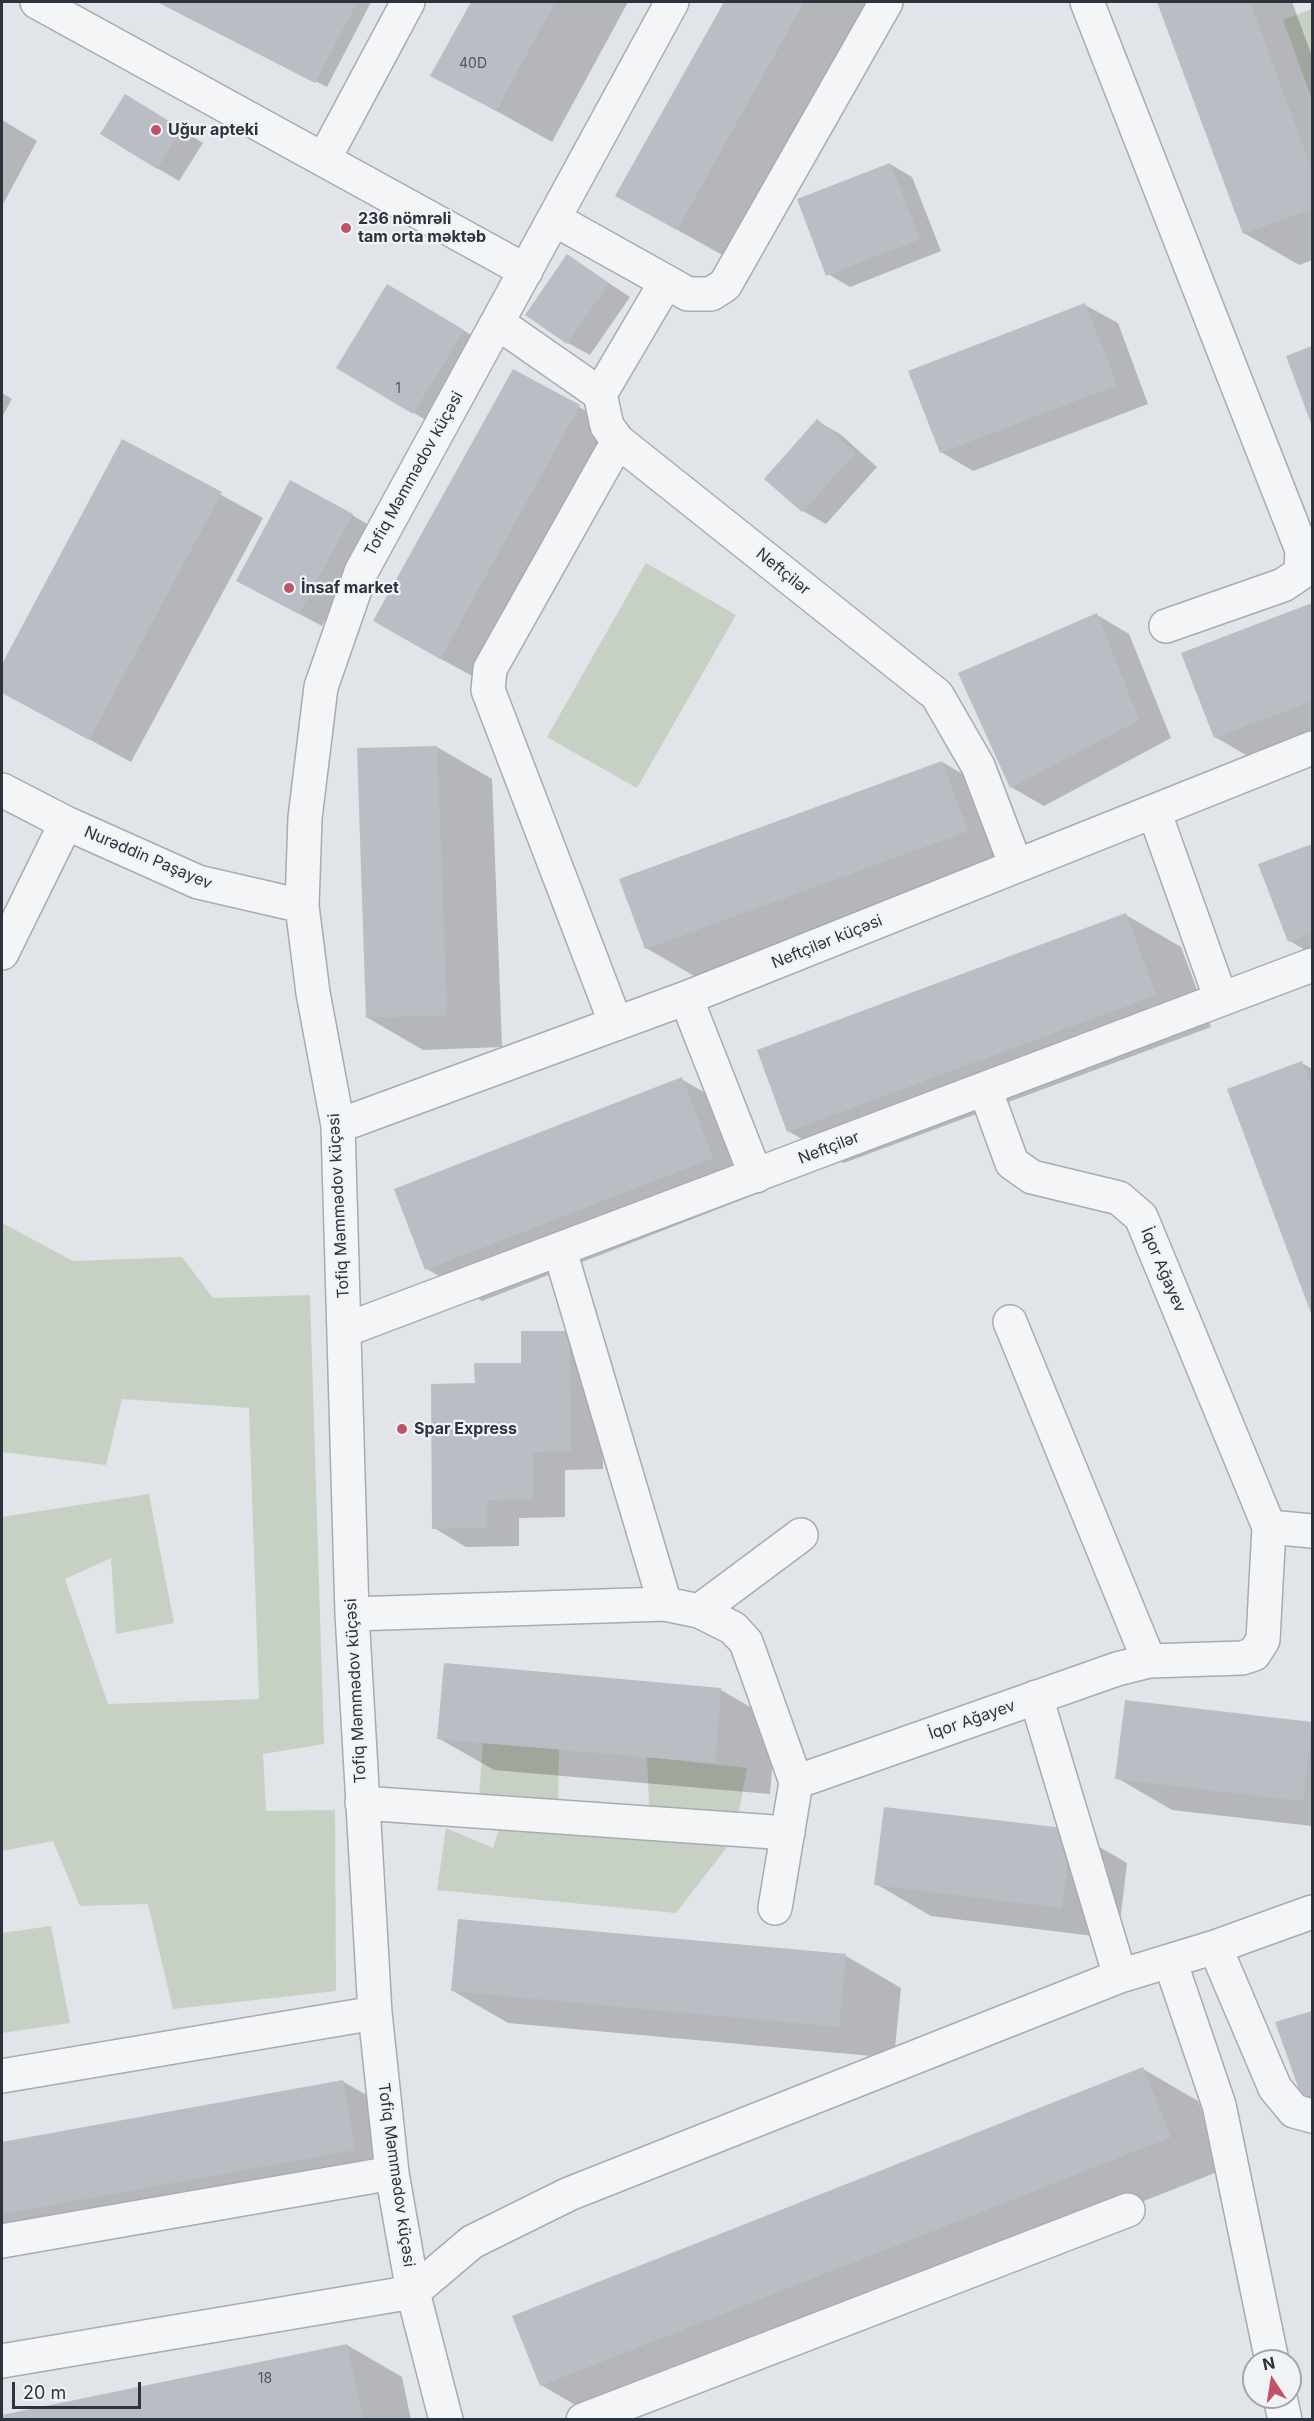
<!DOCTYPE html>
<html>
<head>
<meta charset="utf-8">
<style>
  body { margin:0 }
  #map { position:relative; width:1314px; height:2421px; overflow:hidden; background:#e1e4e8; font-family:Inter,sans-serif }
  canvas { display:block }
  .frame { position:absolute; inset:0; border:3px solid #2b333e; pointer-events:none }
  .north { position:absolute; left:1242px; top:2349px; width:60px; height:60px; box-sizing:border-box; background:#f0f3f6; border:2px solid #a1a6ac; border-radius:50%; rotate:348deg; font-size:16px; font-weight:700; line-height:24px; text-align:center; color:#2b333e }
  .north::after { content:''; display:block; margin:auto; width:21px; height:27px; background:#bf5469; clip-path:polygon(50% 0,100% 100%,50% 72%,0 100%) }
  .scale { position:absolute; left:12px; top:2382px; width:129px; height:27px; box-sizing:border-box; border:3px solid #2b333e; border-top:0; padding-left:8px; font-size:18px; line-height:21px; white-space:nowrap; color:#2b333e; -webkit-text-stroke:4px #f0f3f6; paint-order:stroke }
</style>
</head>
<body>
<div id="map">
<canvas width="1314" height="2421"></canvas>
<div class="frame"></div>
<div class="north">N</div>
<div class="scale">20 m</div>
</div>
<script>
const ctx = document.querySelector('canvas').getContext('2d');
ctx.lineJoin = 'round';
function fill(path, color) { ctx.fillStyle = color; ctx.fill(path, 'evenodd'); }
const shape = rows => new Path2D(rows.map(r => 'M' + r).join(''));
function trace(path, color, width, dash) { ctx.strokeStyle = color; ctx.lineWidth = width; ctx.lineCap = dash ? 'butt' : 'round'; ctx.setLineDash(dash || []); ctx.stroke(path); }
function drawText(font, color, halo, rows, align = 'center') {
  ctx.font = font + ' Inter,sans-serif'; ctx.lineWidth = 4.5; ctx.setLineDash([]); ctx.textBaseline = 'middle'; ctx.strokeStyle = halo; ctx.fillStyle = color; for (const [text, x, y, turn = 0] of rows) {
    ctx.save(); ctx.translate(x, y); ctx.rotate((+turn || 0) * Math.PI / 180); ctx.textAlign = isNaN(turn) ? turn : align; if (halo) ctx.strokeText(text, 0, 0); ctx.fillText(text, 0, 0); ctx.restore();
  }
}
fill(shape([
  [1312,9,1312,99,1283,20],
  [646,563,736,615,637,788,547,737],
  [2,1223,73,1261,182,1257,213,1298,310,1295,324,1744,263,1754,266,1811,335,1810,336,1991,173,2009,148,1904,80,1906,53,1841,2,1851,2,1517,149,1494,174,1623,116,1634,111,1558,65,1579,108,1704,259,1699,249,1408,122,1399,106,1465,2,1452],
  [483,1743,559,1749,558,1805,593,1830,649,1805,647,1757,747,1768,734,1838,676,1913,437,1890,446,1828,493,1848,502,1820,478,1810],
  [51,1926,70,2023,2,2033,2,1933]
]), '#c7d1c3');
fill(shape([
  [159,2,371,2,327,87],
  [472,2,628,2,552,142,432,75],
  [726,2,877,2,733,261,617,196],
  [1158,2,1292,2,1312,56,1312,260,1299,265,1244,233],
  [148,109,203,143,179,181,157,168],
  [2,120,37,141,2,206],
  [890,164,912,177,941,251,850,287,828,274],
  [568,256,630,297,590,355,568,343],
  [420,304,496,350,446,432,414,413],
  [1085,305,1118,323,1148,404,973,471,941,452],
  [1312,347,1312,422,1288,357],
  [514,371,635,438,496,689,430,653],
  [2,393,12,399,2,417],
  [817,421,840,434,877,467,826,524,803,511,766,479],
  [123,441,263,518,131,762,2,692,2,667],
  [352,515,374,528,322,626,260,593],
  [1312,605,1312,753,1270,769,1215,737,1183,653],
  [1097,615,1129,634,1171,738,1044,806,1011,787],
  [437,747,492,779,502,1047,423,1050,368,1018],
  [942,762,997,794,1022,863,701,980,646,948],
  [1312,845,1312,954,1290,941,1260,865],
  [1126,915,1181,947,1211,1027,844,1163,788,1131],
  [1302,1063,1312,1069,1312,1312,1229,1090],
  [681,1079,737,1111,767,1190,482,1301,427,1269],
  [569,1332,602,1351,603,1469,565,1470,565,1517,519,1518,519,1546,466,1547,434,1528,476,1385,523,1364],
  [445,1665,721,1690,776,1722,770,1794,494,1770,438,1738],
  [1126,1701,1312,1724,1312,1826,1172,1810,1117,1778],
  [1072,1831,1127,1863,1118,1939,931,1916,876,1884],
  [846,1956,901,1988,894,2058,508,2023,453,1991],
  [1312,2013,1312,2102,1303,2097,1277,2023],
  [1143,2069,1198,2101,1225,2169,596,2417,541,2385],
  [342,2081,398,2113,410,2181,2,2256,2,2143],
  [347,2345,402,2377,411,2420,2,2420,2,2416]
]), '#0003');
fill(shape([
  [157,2,357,2,315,83],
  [471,2,555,2,496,111,430,76],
  [724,2,804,2,677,230,615,196],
  [1157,2,1250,2,1312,171,1312,209,1243,234],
  [125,94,182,129,157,169,100,134],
  [890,163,920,239,826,276,797,199],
  [567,254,609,283,567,344,525,315],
  [387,284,464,330,413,414,336,368],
  [1085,303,1117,385,940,453,908,371],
  [1312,346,1312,426,1286,356],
  [513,369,580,405,440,659,373,621],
  [817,419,856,453,802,512,764,479],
  [122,439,222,492,89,740,2,693,2,664],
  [290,480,353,514,299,614,236,581],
  [1312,603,1312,701,1214,738,1181,653],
  [1097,613,1139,720,1010,788,958,673],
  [437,746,447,1015,366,1018,357,748],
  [942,761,968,831,645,949,619,879],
  [1312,844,1312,933,1288,942,1258,864],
  [1126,913,1156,995,787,1132,757,1050],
  [1302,1061,1312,1089,1312,1316,1227,1089],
  [682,1077,713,1158,425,1270,394,1189],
  [521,1331,569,1331,571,1451,533,1452,533,1499,487,1500,487,1528,432,1529,431,1384,475,1383,474,1363,521,1363],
  [444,1663,721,1688,715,1763,437,1739],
  [1125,1700,1312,1722,1303,1801,1115,1779],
  [884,1807,1072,1829,1062,1908,874,1885],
  [458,1919,846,1954,839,2027,451,1991],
  [1312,2011,1312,2095,1302,2098,1275,2022],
  [1143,2067,1171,2137,540,2386,512,2316],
  [343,2080,355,2150,2,2214,2,2142],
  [347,2344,363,2420,2,2420,2,2415]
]), '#b9bec4');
const minor = shape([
  [37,2,526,271],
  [1087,2,1302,550,1301,573,1283,585,1166,626],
  [324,159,408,2],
  [554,219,688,294,711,294,725,285,886,2],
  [498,323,600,394,607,426,618,441,937,695,978,766,1016,866],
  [600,394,666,282],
  [2,790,66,823,198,882,302,906],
  [1154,811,1221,999],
  [2,953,66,823],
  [686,998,756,1176],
  [616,1024,488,690,490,669,618,441],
  [338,1126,686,998,1312,748],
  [560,1251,665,1604,699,1611,733,1628,746,1642,796,1782,775,1908],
  [1010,1322,1149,1661],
  [345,1330,1312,965],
  [1269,1527,1312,1531],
  [699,1611,801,1535],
  [352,1614,665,1604],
  [1036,1697,1120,1976],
  [796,1782,1117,1669,1149,1661,1242,1658,1254,1654,1263,1640,1269,1527,1141,1217,1119,1198,1032,1177,1012,1163,985,1089],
  [362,1803,788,1833],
  [1215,1947,1275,2088,1294,2111,1312,2116],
  [1170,1961,1219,2105,1272,2361],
  [2,2076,375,2013],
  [2,2241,392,2173],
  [2,2361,413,2292,472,2242,569,2194,1120,1976,1215,1947,1312,1912],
  [1280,2397,1285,2420],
  [446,2420,413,2292,392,2173,375,2013,352,1614,338,1126,313,993,302,906,305,818,321,687,361,572,672,2],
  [583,2420,1128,2210]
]);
trace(minor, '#a7abb2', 36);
trace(minor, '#f3f5f7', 33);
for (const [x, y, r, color] of [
  [156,130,6,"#bf5469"],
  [346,228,6,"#bf5469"],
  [289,588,6,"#bf5469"],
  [402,1429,6,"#bf5469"]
]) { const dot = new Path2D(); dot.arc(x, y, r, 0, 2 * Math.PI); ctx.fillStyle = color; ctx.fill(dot); trace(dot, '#f0f3f6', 2); }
drawText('14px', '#4e5660', null, [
  ["40D",473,64],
  ["1",398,389],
  ["18",265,2379]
]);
drawText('bold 16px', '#2b333e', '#f0f3f6', [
  ["Uğur apteki",168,130],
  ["236 nömrəli",358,219],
  ["tam orta məktəb",358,237],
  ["İnsaf market",301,588],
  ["Spar Express",414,1429]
], 'left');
drawText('16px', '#2b333e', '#f0f3f6', [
  ["Tofiq Məmmədov küçəsi",414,474,-61],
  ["Neftçilər",783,572,39],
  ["Nurəddin Paşayev",148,858,23],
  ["Neftçilər küçəsi",827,942,-22],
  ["Neftçilər",829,1148,-21],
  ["Tofiq Məmmədov küçəsi",339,1206,-93],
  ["İqor Ağayev",1163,1270,67],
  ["Tofiq Məmmədov küçəsi",356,1691,-93],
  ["İqor Ağayev",972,1720,-19],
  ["Tofiq Məmmədov küçəsi",396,2175,82]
]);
</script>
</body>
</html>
